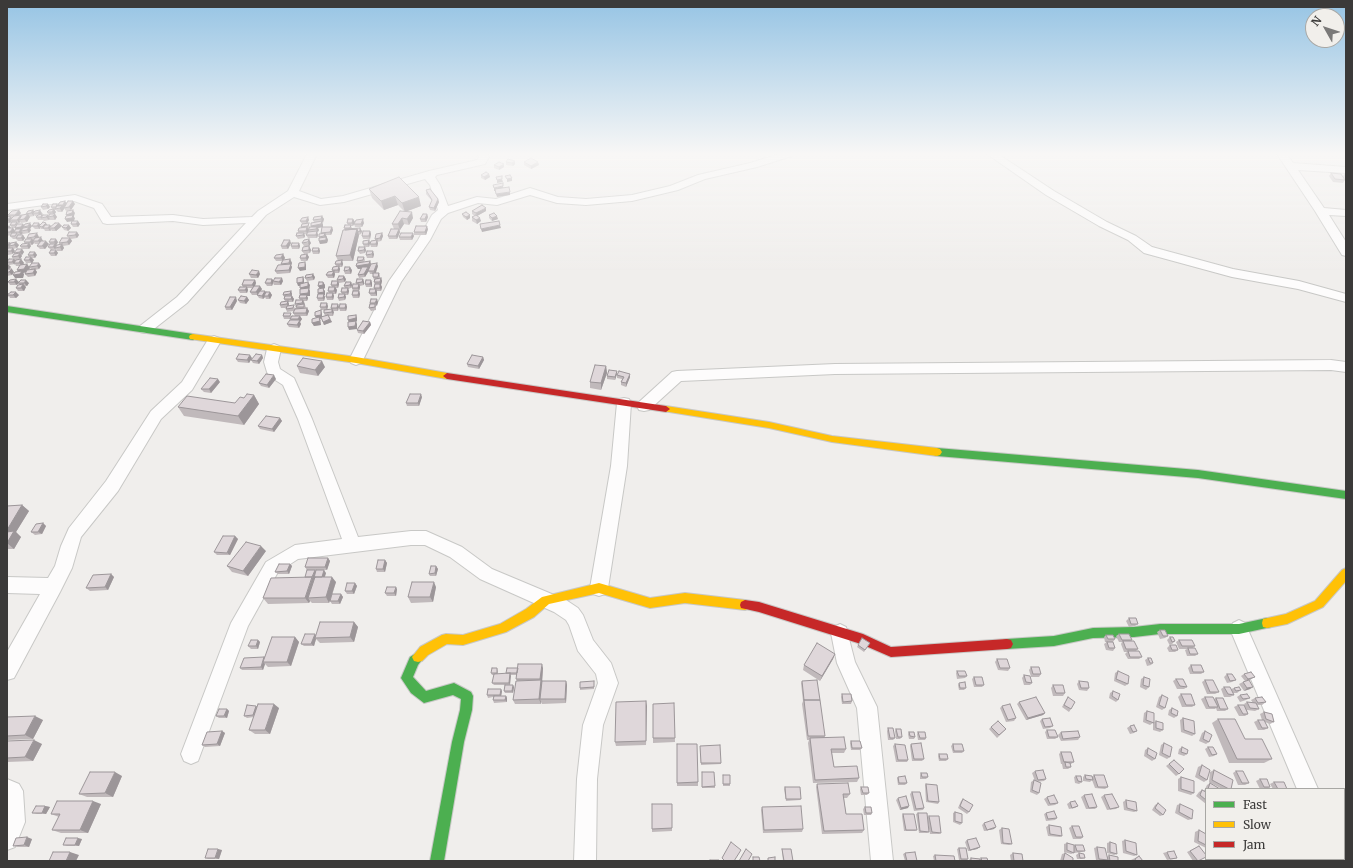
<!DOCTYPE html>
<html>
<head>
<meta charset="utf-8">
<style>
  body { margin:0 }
  #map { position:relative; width:1353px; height:868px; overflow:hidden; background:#f0eeec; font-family:Merriweather,serif }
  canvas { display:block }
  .frame { position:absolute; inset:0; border:8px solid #3b3a39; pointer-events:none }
  .legend { position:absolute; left:1205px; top:788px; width:140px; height:72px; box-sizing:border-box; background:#f1efeb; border:1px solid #a8a7a4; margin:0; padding:5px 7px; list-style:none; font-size:12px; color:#3b3a39 }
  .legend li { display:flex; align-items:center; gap:8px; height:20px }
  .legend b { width:20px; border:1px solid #a8a7a4 }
  .north { position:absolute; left:1305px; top:8px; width:40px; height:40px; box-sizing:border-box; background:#f1efeb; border:1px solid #a8a7a4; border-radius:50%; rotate:309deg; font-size:11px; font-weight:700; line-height:16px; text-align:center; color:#3b3a39 }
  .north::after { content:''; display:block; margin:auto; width:14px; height:18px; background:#7a7978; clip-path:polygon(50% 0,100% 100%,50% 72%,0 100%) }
</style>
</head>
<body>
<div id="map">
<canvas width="1353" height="868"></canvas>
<div class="frame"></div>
<ul class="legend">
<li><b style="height:5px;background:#4caf50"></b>Fast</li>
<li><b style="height:5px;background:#ffc107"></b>Slow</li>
<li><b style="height:5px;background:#c62828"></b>Jam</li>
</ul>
<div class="north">N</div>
</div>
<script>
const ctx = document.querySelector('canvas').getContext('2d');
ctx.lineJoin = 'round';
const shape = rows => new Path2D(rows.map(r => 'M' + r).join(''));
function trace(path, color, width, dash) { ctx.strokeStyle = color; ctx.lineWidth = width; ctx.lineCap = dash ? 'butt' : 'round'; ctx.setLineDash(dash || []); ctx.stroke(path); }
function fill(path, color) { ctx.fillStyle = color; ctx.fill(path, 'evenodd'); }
const street = shape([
  [307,154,317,154,299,191,321,199,343,196,429,171,477,160,479,157,478,154,488,154,489,157,485,164,437,175,435,177,440,185,448,206,477,197,496,199,530,188,558,197,586,199,632,195,670,186,698,175,750,163,779,154,793,154,792,156,757,167,705,179,678,190,632,201,586,205,557,203,530,195,497,205,478,203,448,213,441,219,430,240,401,282,363,360,361,363,356,365,351,363,349,360,389,281,418,240,432,215,438,210,430,185,425,179,344,202,320,205,294,197,266,215,187,303,150,332,145,333,140,332,138,329,140,326,177,297,246,223,203,225,173,221,107,224,103,223,94,208,74,201,7,210,7,204,75,195,102,204,111,217,173,215,203,219,252,217,258,211,288,191,307,154],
  [987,154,998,154,1054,191,1107,222,1136,236,1152,247,1233,269,1299,281,1346,294,1346,302,1298,289,1232,277,1144,253,1128,240,1099,226,1046,195,987,154],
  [1277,154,1287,154,1293,163,1346,167,1346,173,1298,170,1324,208,1346,210,1346,216,1329,215,1346,242,1346,256,1342,255,1315,211,1277,154],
  [214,336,219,338,221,341,192,390,161,419,118,491,81,537,72,568,60,592,14,678,7,680,7,652,40,594,7,593,7,577,48,578,55,566,61,546,69,528,106,481,151,411,182,382,209,338,214,336],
  [274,344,279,346,281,349,278,362,280,369,294,378,312,419,358,537,411,531,426,531,462,547,492,569,566,600,578,608,583,615,593,640,611,663,618,683,603,725,597,779,596,861,574,861,577,779,583,725,598,683,596,674,578,651,569,625,566,620,554,612,480,579,450,557,425,545,411,545,298,559,278,572,248,626,198,761,191,764,184,761,181,754,231,623,266,562,295,545,342,539,298,419,283,385,269,376,267,372,264,362,267,349,269,346,274,344],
  [1331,360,1346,362,1346,372,1331,370,835,374,681,381,649,410,644,411,639,410,637,406,639,402,672,372,677,371,835,364,1331,360],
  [624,398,629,399,631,403,627,466,608,588,605,594,599,596,593,594,590,588,611,466,617,403,619,399,624,398],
  [1239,620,1245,623,1318,789,1297,789,1230,629,1233,623,1239,620],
  [840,624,846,627,855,662,877,707,893,861,871,861,857,708,837,663,831,633,834,627,840,624],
  [7,779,19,784,23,791,25,822,15,847,7,850,7,779],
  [1344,850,1346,851,1346,861,1329,861,1328,859,1344,859,1344,850]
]);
const fast = shape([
  [7,306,193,334,197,337,193,340,7,312,7,306],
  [937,448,1198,470,1346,491,1346,499,1198,478,937,456,934,455,932,452,934,449,937,448],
  [1267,618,1271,619,1272,623,1271,627,1239,634,1160,634,1134,637,1093,638,1054,646,1007,649,1003,648,1001,644,1003,640,1007,639,1054,636,1093,628,1134,627,1160,624,1239,624,1267,618],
  [418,652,422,653,424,657,418,665,413,677,426,691,454,683,471,692,473,696,472,710,464,742,444,861,430,861,452,742,460,710,461,699,453,695,424,703,411,693,401,678,410,657,418,652]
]);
const slow = shape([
  [193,334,356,357,447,373,451,376,447,379,356,363,190,339,189,337,190,335,193,334],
  [666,406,769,422,832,436,937,448,940,449,942,452,940,455,937,456,832,442,769,428,663,411,662,409,666,406],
  [1346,568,1346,581,1323,607,1287,624,1267,628,1263,627,1262,623,1263,619,1286,614,1315,601,1342,570,1346,568],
  [599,583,650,598,685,593,745,600,749,602,750,605,749,608,745,610,685,603,650,608,599,593,549,604,534,617,506,632,463,645,447,644,428,655,422,661,418,662,414,661,412,657,420,647,442,635,446,634,463,635,500,624,526,609,542,597,599,583]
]);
const jam = shape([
  [447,373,666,406,670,409,666,412,447,379,443,376,447,373],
  [745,600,759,602,863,634,891,647,1007,639,1011,640,1013,644,1011,648,1007,649,891,657,861,644,759,612,741,608,740,605,741,602,745,600]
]);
trace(street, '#c8c8c6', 2);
trace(fast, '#c8c8c6', 2);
trace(slow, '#c8c8c6', 2);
trace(jam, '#c8c8c6', 2);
fill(street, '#fdfcfc');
fill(fast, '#4caf50');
fill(slow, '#ffc107');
fill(jam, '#c62828');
fill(shape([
  [515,161,515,164,513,166,506,165,506,162],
  [524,162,538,162,539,165,531,169,524,165],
  [494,165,504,167,499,170,494,168],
  [1346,172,1346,182,1345,180,1343,183,1333,182,1329,176,1331,173,1343,176],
  [489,174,490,177,485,180,481,178,481,175],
  [399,177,421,206,407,211,413,218,409,225,404,224,400,230,400,232,397,239,389,239,388,236,394,229,392,224,404,211,398,205,384,210,372,198,369,189],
  [426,190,438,199,439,202,435,211,430,210,429,207,432,201,426,194],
  [48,204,50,207,48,209,43,210,41,207],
  [67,204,75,204,71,210,66,211,64,208,64,209,62,212,58,212,56,210,54,210,56,212,55,214,57,217,55,220,50,220,50,219,49,220,44,221,43,220,38,220,36,217,36,216,35,216,34,215,34,216,29,217,30,217,27,222,21,223,20,222,19,223,18,223,19,224,32,226,30,229,31,230,29,233,23,234,23,233,21,235,23,235,25,238,23,241,18,241,16,239,13,239,10,236,11,235,7,236,7,225,11,228,12,228,10,225,12,222,11,222,10,223,7,223,7,216,9,216,8,215,21,213,19,215,21,216,27,214,26,214,33,210,34,212,42,213,41,214,42,214,43,215,48,215,49,216,47,212,52,209,51,207],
  [13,228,15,228,16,229,15,230],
  [472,211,486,211,477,216,481,221,477,224,472,221,472,217,475,216,472,214],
  [427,214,428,217,426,222,421,222,420,219],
  [462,214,470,215,470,218,467,220,463,217],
  [489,215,498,219,492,221,489,218],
  [322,216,324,219,322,223,323,225,323,227,332,227,333,230,331,235,326,235,328,240,327,243,320,244,319,241,319,237,321,234,321,233,322,227,318,228,319,230,317,233,318,235,317,238,308,238,306,235,307,234,304,234,305,236,304,238,298,239,296,236,298,233,298,231,301,228,301,227,302,224,300,221,308,217,309,220,307,223,310,227,311,227,311,226,314,222,313,220],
  [353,219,355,222,353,226,351,226,352,228,362,231,361,234,359,235,353,261,342,261,343,264,342,267,339,267,340,269,339,273,334,273,335,274,334,278,328,278,326,275,332,271,332,270,336,266,335,264,338,261,336,256,345,230,344,228,348,225,347,223],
  [72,221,80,224,78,227,73,227,71,224],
  [59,223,62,226,56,231,52,231,51,230,50,231,45,231,44,229,41,229,40,228,40,229,35,229,32,226,41,225,50,225,51,226],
  [364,223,362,227,355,227,354,224],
  [69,225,71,228,68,231,64,230,62,227],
  [428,229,426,235,414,235,414,232],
  [370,231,371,234,370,239,363,239,362,236],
  [77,232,79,235,77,238,71,239,72,241,69,245,63,246,64,248,62,251,57,251,56,249,51,250,48,247,50,244,49,242,58,242,56,245,60,245,59,243,69,238,67,236],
  [382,233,383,236,381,241,377,242,378,243,377,247,371,247,370,244,375,240,375,239],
  [414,236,412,240,400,240,399,237],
  [39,237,38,238,43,241,49,244,45,249,40,249,37,246,38,244,35,244,34,243,32,245,30,245,31,246,29,249,22,249,20,246,25,243,24,242,28,239,27,238],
  [369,240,370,243,369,247,364,247,363,244],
  [7,242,10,242,10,243,16,242,19,245,17,248,13,249,13,254,8,255,7,254],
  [291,243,288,249,282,249,281,246],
  [299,243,300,246,299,249,292,249,291,246],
  [302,243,311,243,309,246,304,246],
  [309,246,311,250,310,253,304,254,302,251],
  [319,248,320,251,319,254,313,254,312,251],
  [22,249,24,252,22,255,21,255,22,256,20,259,15,260,21,259,24,263,22,265,27,264,30,268,28,270,32,270,29,267,41,266,39,269,35,270,37,272,35,276,28,277,25,274,26,272,23,273,24,274,23,278,15,278,19,272,17,270,20,266,16,266,15,264,9,265,7,262,14,259,12,257,15,254,14,253],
  [56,250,58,253,56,256,51,256,49,253],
  [366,250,365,253,360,254,358,251],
  [35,252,37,255,35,258,32,258,34,260,32,263,26,263,24,260,29,257,28,255],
  [283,254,285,258,283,260,290,259,292,263,291,265,292,267,290,273,277,274,275,271,282,265,281,264,282,261,276,261,274,258],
  [307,254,309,257,307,261,301,261,300,258],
  [374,254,373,258,367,258,366,255],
  [364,257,365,260,364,262,370,261,371,264,378,266,376,273,379,273,380,276,380,278,381,278,382,281,381,285,382,287,381,291,377,291,377,296,371,296,369,293,374,289,374,288,375,284,374,282,374,280,373,277,373,274,370,274,369,271,365,277,359,278,358,275,362,269,358,269,356,266,358,263,357,261],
  [7,264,11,267,9,269,14,272,12,275,7,276],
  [352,270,351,274,345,274,344,271],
  [249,274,260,274,258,278,251,278],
  [303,277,304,280,304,283,310,285,309,289,310,291,310,296,307,296,308,298,307,301,304,301,306,308,309,311,307,316,300,316,302,319,300,322,301,324,299,328,289,327,287,324,291,320,291,319,284,319,283,316,295,316,293,313,294,311,287,312,286,309,286,308,281,308,280,305,285,301,284,299,285,298,283,295,291,291,292,294,292,296,294,299,293,302,288,302,289,304,289,306,296,308,295,304,300,300,299,298,300,295,301,289,300,286,298,286],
  [315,277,314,280,307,281,305,278],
  [346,279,345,282,339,283,337,280],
  [363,279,364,282,364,285,360,286,360,287,359,291,353,291,352,288,357,284,356,283],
  [10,280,19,282,17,285,10,285,8,282],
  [255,280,256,283,255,286,262,289,260,291,265,291,266,293,270,292,272,295,270,299,266,299,265,297,263,299,259,298,257,295,252,295,250,292,252,288,247,288,248,290,247,293,240,293,238,290,243,287,242,285],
  [371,280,372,283,372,287,366,287,365,284],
  [273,281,283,281,281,285,274,285,273,283,272,286,267,286,265,283],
  [338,281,339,284,338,288,336,288,337,290,336,294,333,294,334,296,333,300,327,300,326,297,329,293,328,291,332,287,331,285],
  [323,282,325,285,325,288,323,289,325,291,325,295,324,295,325,297,324,301,318,301,317,298,319,294,318,293,320,289],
  [351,282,352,285,351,288,348,289,349,291,348,295,345,295,346,297,345,300,339,301,338,298,342,294,341,292,345,288,344,286],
  [18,283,29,283,27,286,25,286,26,287,24,291,18,291,16,288,20,285],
  [359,291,360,294,359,298,353,298,352,295],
  [7,292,9,294,19,295,16,298,10,298,9,296,7,298],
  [247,297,249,300,246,304,240,303,238,300],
  [237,301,232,310,226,310,225,307],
  [378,302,376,306,376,310,371,311,369,308,370,304,370,303],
  [338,304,338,311,333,311,333,316,329,316,332,322,324,325,321,318,320,319,321,325,314,326,312,323,316,318,315,316,322,314,322,317,325,316,324,313,331,309,331,308],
  [346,304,347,307,346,311,340,311,339,308],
  [328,306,327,310,321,310,320,307],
  [370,322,371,325,364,334,358,333,357,330],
  [262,355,263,358,259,364,253,363,251,360],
  [483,357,484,360,479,369,468,367,467,364],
  [252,358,249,363,238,362,236,359],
  [297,366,325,367,318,376,300,373],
  [606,366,607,373,601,390,590,388,590,382],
  [617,374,615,380,607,379,607,376],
  [617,375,630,377,626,387,621,385,621,382,622,379,617,378],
  [276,379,269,388,261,386,259,383],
  [220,382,211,393,204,392,201,389],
  [254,395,259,404,244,425,184,416,178,407,235,403],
  [422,397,419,406,407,406,406,403],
  [280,418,282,421,274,432,260,429,258,426],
  [22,505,29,511,16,532,21,537,14,549,7,549,7,506],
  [43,523,46,526,42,534,35,535,31,532],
  [235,536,238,539,230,555,217,555,214,552],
  [266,551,248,576,232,572,227,566],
  [328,558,330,561,327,570,307,570,305,567],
  [385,560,387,563,385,572,377,572,376,569],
  [290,564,292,566,289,574,278,574,275,572],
  [436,566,438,569,436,576,430,576,429,574],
  [315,570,316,572,326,573,325,577,336,582,331,599,341,594,343,597,340,604,332,604,330,601,329,603,312,603,310,601,309,603,268,604,263,598,305,577],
  [111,574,114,577,108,590,90,591,86,588],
  [355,583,357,586,354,594,347,594,345,591],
  [436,587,433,602,411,603,408,597],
  [397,589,396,596,387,596,385,593],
  [1129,618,1138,624,1135,626,1129,627,1126,621],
  [354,622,358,627,354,642,320,643,316,639,314,646,304,646,301,644,316,636],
  [1160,630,1168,636,1165,638,1160,639,1157,632],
  [1119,634,1132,640,1130,641,1138,649,1136,651,1142,657,1139,659,1128,659,1125,654,1127,652,1124,652,1121,644,1122,642,1119,642,1116,636],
  [1106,635,1115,639,1113,642,1105,642,1104,637],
  [295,637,299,642,291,666,268,667,265,664,263,670,242,670,240,668,264,657],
  [1170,637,1175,641,1172,644,1169,644,1167,640],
  [258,640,260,642,258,649,251,649,248,646],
  [1179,640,1195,646,1193,648,1198,654,1195,656,1187,656,1185,650,1187,649,1179,649,1176,642],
  [1107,642,1115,648,1113,651,1106,650,1104,644],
  [870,643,864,652,857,647,858,645],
  [1170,645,1178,650,1175,652,1169,652,1167,648],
  [835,654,833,659,820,681,803,670,804,665],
  [1148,658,1153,663,1151,665,1147,666,1145,660],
  [997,659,1010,668,1008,671,998,670,995,662],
  [1191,665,1204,672,1201,674,1190,674,1188,668],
  [1031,667,1041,674,1039,677,1031,677,1029,670],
  [497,668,498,671,498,674,507,674,506,673,543,668,542,681,566,681,567,685,566,703,542,704,541,702,541,704,515,704,513,700,517,681,516,679,517,675,510,675,510,685,514,687,513,693,505,693,504,691,505,685,494,685,492,683,494,675,492,675,491,673],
  [957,671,967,676,965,678,957,679,956,673],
  [1118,671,1128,684,1125,686,1114,681,1115,673],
  [1227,674,1236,680,1232,682,1227,683,1224,677],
  [1244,674,1251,679,1245,681,1241,676],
  [1024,675,1032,683,1030,685,1024,685,1022,678],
  [974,677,984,685,982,687,974,687,972,679],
  [1144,677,1149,687,1146,690,1140,687,1141,679],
  [1176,679,1187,687,1184,689,1177,689,1173,681],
  [1205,680,1219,692,1215,694,1207,694,1202,682],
  [802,681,825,736,824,738,846,749,844,753,832,753,834,767,859,778,857,782,813,783,808,743,809,740,807,740,802,704,803,701,801,683],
  [1079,681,1089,688,1087,691,1079,690,1077,684],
  [1243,682,1253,687,1250,689,1244,691,1239,684],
  [959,683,966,688,964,690,959,690,958,685],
  [594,684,594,689,580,690,580,688],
  [1053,685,1065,693,1063,696,1053,696,1051,688],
  [1224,687,1231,689,1234,688,1241,690,1237,693,1233,693,1234,695,1230,697,1224,697,1221,689],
  [502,691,501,696,506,696,507,698,507,702,494,703,493,700,493,697,488,698,487,695],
  [1113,691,1118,700,1116,702,1109,698,1110,693],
  [842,694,852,701,851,704,842,704,841,697],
  [1181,694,1195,705,1192,707,1182,707,1178,697],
  [1162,695,1165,708,1162,710,1156,707,1159,697],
  [1240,695,1250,698,1246,700,1240,702,1237,697],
  [1068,697,1071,709,1069,712,1062,707,1066,700],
  [1205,697,1214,699,1216,698,1228,709,1225,711,1217,711,1216,708,1215,709,1206,709,1201,699],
  [1255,698,1266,702,1262,705,1257,705,1259,709,1255,711,1247,710,1248,714,1245,716,1239,716,1234,707,1238,705,1245,708,1244,704,1247,702,1253,703,1251,700],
  [646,701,646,745,616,746,615,742],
  [1019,702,1045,713,1043,715,1026,720,1017,704],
  [674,703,675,742,653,743,653,738],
  [257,706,279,708,270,734,255,734,249,730,254,717,247,718,244,716],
  [1002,706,1016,718,1014,721,1006,722,1000,708],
  [1172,708,1177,716,1174,718,1168,715,1169,710],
  [227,709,229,711,227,718,219,718,216,716],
  [1147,711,1154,723,1156,721,1163,730,1160,732,1153,730,1153,723,1150,725,1143,722,1144,713],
  [1264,712,1274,722,1270,724,1265,722,1268,728,1264,730,1258,730,1254,722,1258,720,1262,720,1260,714],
  [7,717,43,720,33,739,7,740],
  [1183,718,1195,734,1192,736,1181,732,1180,720],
  [1042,719,1053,726,1050,728,1043,729,1040,721],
  [1218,719,1272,759,1264,763,1229,763,1212,723],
  [1130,726,1137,731,1134,733,1130,734,1127,728],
  [991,727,1006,729,997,738,989,729],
  [888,728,895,738,893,740,888,740,887,731],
  [896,729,902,737,900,739,896,739,895,731],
  [1047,730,1058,737,1055,739,1047,739,1045,732],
  [222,731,225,733,220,746,205,747,202,745],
  [1205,731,1209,742,1206,744,1199,741,1202,733],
  [909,732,915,737,914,739,909,739,908,734],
  [918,732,926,738,925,740,918,740,917,734],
  [1061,732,1080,737,1078,740,1061,741,1058,735],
  [7,741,42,744,33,761,7,762],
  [851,741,862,748,860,750,851,750,850,743],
  [1164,743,1170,757,1167,759,1159,755,1161,745],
  [677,744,698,782,698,786,677,786],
  [895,744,908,760,907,762,896,762,893,746],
  [911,744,924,759,922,761,912,761,910,746],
  [953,744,964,751,962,753,953,753,951,746],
  [1182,747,1187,754,1184,756,1178,754,1179,749],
  [1208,747,1217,754,1214,756,1209,757,1205,749],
  [700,748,721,763,721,764,701,765],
  [1148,748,1155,759,1152,761,1144,756,1145,750],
  [1061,752,1074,762,1071,764,1070,764,1071,767,1068,769,1063,769,1062,764,1063,764,1061,764,1059,754],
  [939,754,948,759,946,761,939,761,938,756],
  [1174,760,1179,774,1176,776,1166,766],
  [1202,765,1207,780,1204,782,1195,777,1198,767],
  [1214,770,1231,789,1222,789,1209,782,1210,772],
  [1035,771,1046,779,1044,781,1036,782,1039,793,1037,795,1030,792,1031,782,1034,780,1035,781,1032,773],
  [1236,771,1249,783,1245,785,1238,785,1233,773],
  [921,773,928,777,926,779,920,779,920,775],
  [702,774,715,786,715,788,702,788],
  [723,775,730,784,730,786,723,786],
  [1085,775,1092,777,1094,775,1108,787,1105,789,1095,788,1092,780,1090,782,1083,781,1083,777],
  [122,776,113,797,87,797,79,794],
  [1076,776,1082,782,1079,784,1075,783,1074,777],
  [898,777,907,783,905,785,898,785,897,778],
  [1181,777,1194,793,1191,795,1178,791,1178,779],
  [1260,779,1270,787,1267,789,1260,789,1256,781],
  [1274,782,1287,789,1273,789,1270,784],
  [1210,783,1220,789,1206,789,1206,804,1196,796,1199,792,1202,790,1204,791,1207,785],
  [817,784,850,794,847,798,844,798,846,814,864,830,862,833,822,834,816,787],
  [926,784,939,802,938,804,926,802,925,785],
  [785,787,801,799,800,800,786,801,784,789],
  [861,787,869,793,867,795,861,795,860,789],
  [912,792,924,808,923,810,914,811,910,794],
  [1084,795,1097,807,1095,809,1086,809,1081,797],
  [1104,795,1119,807,1116,809,1107,810,1101,797],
  [1047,797,1058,803,1055,805,1048,806,1044,799],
  [898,798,908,808,900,810,896,800],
  [963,799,969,812,967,814,958,808,961,801],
  [1126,800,1137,811,1134,812,1124,810,1123,802],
  [1070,802,1078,806,1075,808,1069,809,1067,804],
  [1158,803,1163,815,1160,816,1152,810,1155,805],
  [101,804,88,833,61,833,52,830,59,817,51,814],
  [672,804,672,831,652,832,652,829],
  [1180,804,1192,819,1188,820,1175,813,1177,805],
  [45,806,50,807,46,814,37,814,32,813],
  [762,807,803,829,802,832,763,833,761,810],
  [865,807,872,813,871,815,864,815,863,809],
  [955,812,962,823,960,825,953,822,953,813],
  [918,813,929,832,927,833,919,833,916,814],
  [1046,813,1057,818,1055,820,1046,821,1044,814],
  [903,814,917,830,915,831,904,831,902,816],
  [929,816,941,833,939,834,930,834,927,818],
  [984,823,994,829,984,831,982,825],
  [1049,825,1062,836,1060,837,1048,836,1046,827],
  [1072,826,1083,837,1081,839,1073,839,1069,828],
  [1002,828,1012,844,1009,845,1001,844,999,830],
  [1199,830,1206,834,1206,848,1194,842,1195,832],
  [32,839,29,847,18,847,13,846],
  [82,839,79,846,67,846,63,845],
  [967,840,980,847,977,849,968,851,965,842],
  [1125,840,1137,855,1134,856,1123,853,1122,841],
  [1110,842,1117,854,1114,855,1107,853,1107,843],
  [1067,843,1074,846,1075,845,1085,851,1082,852,1074,853,1071,854,1064,852,1064,844],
  [1199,846,1199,861,1193,861,1187,852],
  [1097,847,1107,857,1109,855,1118,861,1107,861,1107,860,1102,861,1096,860,1094,848],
  [959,848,968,859,966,861,959,860,957,849],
  [782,849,793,861,783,861,782,851],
  [222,850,219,859,208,859,205,858],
  [1167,852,1177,858,1174,859,1167,860,1163,853],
  [905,853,917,861,905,861,903,854],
  [1013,853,1023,861,1011,861,1010,855],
  [1065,853,1073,861,1060,861,1062,854],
  [1079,853,1085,858,1082,859,1077,859,1076,855],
  [935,855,955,861,934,861,933,856],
  [1139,856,1143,861,1132,861,1131,860],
  [971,858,980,859,981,858,988,861,969,861,969,860]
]), '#c0b9bb');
fill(shape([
  [515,161,515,164,513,166,512,163],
  [538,162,539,165,531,169,531,166],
  [504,164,504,167,499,170,499,167],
  [489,174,490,177,485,180,484,177],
  [512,178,512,181,507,182,507,179],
  [502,179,503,182,497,183,497,180],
  [503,186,504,190,494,191,494,188],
  [510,192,510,195,497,197,496,194],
  [395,196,398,205,384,210,381,201],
  [419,197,421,206,405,212,402,203],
  [438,199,439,202,435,211,434,208],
  [65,201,67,204,64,208,64,209,62,212,59,207,57,209,56,207,57,204,58,205],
  [73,201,75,204,71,210,69,207],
  [48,204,50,207,48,209,46,206],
  [486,208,486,211,477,216,476,213],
  [54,209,56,212,54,215,52,212],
  [19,210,21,213,17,218,15,215],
  [33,210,35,213,33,213,34,215,34,216,31,213],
  [40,210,42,213,40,216,38,213],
  [73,210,75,213,74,216,74,217,75,218,74,221,67,222,65,219,69,218,66,215],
  [412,212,413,218,409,225,407,219],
  [28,214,30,217,27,222,24,219],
  [55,214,57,217,55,220,53,216],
  [427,214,428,217,426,222,425,219],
  [21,215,23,218,19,220,20,222,19,223,17,220],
  [48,215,50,217,48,217,50,219,49,220,46,217],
  [470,215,470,218,467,220,466,217],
  [322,216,324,219,323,223,321,219],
  [497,216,498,219,492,221,492,218],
  [11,217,13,220,10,220,11,222,10,223,8,220],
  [308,217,309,220,307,224,306,221],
  [402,218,404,224,400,230,398,224],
  [480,218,481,221,477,224,476,220],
  [353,219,355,222,353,226,352,223],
  [363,219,364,223,362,227,361,224],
  [78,221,80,224,78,227,76,224],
  [322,221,323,225,323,227,318,228,319,230,318,232,316,229,312,229,311,226],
  [30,223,32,226,30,229,31,230,29,233,27,230,29,227,28,226],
  [39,223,41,226,39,226,40,228,40,229,37,226],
  [46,223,48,226,43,228,44,230,42,227],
  [59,223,62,226,56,231,54,228],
  [23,224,25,226,23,227,24,228,21,231,23,233,21,235,15,228],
  [9,225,11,228,7,228],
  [50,225,52,228,49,228,51,230,50,231,48,228],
  [69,225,71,228,68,231,66,228],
  [500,225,501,228,482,232,481,229],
  [427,226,428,229,426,235,425,232],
  [307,227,309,230,307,234,306,231],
  [332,227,333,230,331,235,330,232],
  [13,228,15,231,12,235,10,232],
  [360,228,362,231,361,234,360,231],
  [357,229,359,235,353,261,350,255],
  [399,229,400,232,397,239,396,236],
  [317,231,318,235,317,238,316,235],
  [370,231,371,234,370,239,369,236],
  [77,232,79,235,77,238,75,235],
  [37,233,39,237,37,240,34,237],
  [304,233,305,236,304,238,303,235],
  [325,233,328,240,327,243,320,244,319,241,326,239,324,236],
  [382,233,383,236,381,241,380,238],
  [413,233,414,236,412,240,411,237],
  [23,235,25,238,23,241,21,238],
  [41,237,43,241,41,244,38,241],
  [70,238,72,241,69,245,67,242],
  [32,239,34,241,33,241,34,243,32,245,30,242],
  [56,239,58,242,55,248,56,250,53,247,55,244,54,242],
  [309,239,311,243,309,246,308,242],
  [290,240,291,243,288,249,286,246],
  [369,240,370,243,369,247,368,244],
  [377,240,378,243,377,247,376,244],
  [46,241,49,244,45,249,42,246],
  [10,242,12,245,9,246,10,247,10,248,7,245],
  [16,242,19,245,17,248,14,245],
  [29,243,31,246,29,249,27,246],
  [299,243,300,246,299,249,298,246],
  [62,244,64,248,62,251,60,247],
  [309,246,311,250,310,253,309,250],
  [365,247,366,250,365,253,364,250],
  [13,248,15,251,13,254,11,251],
  [319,248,320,251,319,254,318,251],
  [22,249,24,252,22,255,20,252],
  [56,250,58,253,56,256,54,253],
  [373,251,374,254,373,258,372,254],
  [35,252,37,255,35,258,33,255],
  [20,253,22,256,20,259,18,256],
  [283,254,285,258,283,261,281,258],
  [307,254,309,257,307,261,306,258],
  [31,257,34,260,32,263,29,260],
  [14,259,17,262,14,263,15,265,12,262],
  [21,259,24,263,22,266,19,263],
  [290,259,292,263,291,265,292,267,290,273,289,270,290,266,289,263],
  [342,260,343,264,342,267,341,264],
  [370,261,371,264,370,268,369,268,369,270,365,277,364,274,368,268,358,269,356,266],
  [305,262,306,265,306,270,300,271,298,268],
  [39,263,41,266,39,269,37,266],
  [377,263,378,266,375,274,374,271],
  [8,264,11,267,7,271,7,265],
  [27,264,30,268,27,272,23,273,24,274,23,278,15,278,13,275,20,273,17,270],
  [339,266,340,269,339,273,338,270],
  [350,267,352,270,351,274,349,270],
  [12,269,14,272,12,275,9,272],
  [35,269,37,272,35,276,33,273],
  [259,271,260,274,258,278,256,275],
  [334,271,335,274,334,278,332,275],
  [313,274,315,277,314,280,312,277],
  [344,276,346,279,345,282,343,279],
  [303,277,304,280,304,285,298,286,297,283],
  [282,278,283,281,281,285,279,282],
  [381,278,382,281,381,285,382,287,381,291,380,288,380,282],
  [16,279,19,282,17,285,14,282],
  [272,279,274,281,273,281,273,283,272,286,271,283],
  [363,279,364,282,364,285,362,282],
  [26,280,29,283,27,286,24,283],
  [255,280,256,283,254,288,252,285],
  [371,280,372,283,372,287,370,284],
  [338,281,339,284,338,288,337,285],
  [308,282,310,285,309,289,310,291,310,296,307,296,308,298,307,301,306,298,301,297,300,294,302,291,300,288],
  [323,282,325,285,325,288,323,289,325,291,325,295,324,295,325,297,324,301,323,298,320,296,318,293,320,289,318,286],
  [351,282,352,285,351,288,350,285],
  [23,284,26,287,24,291,21,288],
  [359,284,360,287,359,291,358,288],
  [260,286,262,289,258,295,256,292],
  [247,287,248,290,247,293,245,290],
  [335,287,337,290,336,294,334,291],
  [348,288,349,291,348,295,347,292],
  [376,289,377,292,377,296,375,293],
  [265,291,267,294,264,296,265,297,263,299,262,296],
  [291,291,292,294,291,297,290,294],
  [359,291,360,294,359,298,358,295],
  [16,292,19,295,16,298,13,295],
  [270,292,272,295,270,299,268,296],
  [333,293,334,296,333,300,332,297],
  [345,294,346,297,345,300,344,297],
  [292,296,294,299,293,302,291,299],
  [236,297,237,301,232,310,230,307],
  [247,297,249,300,246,304,244,301],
  [377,299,378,302,377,306,375,303],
  [303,300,304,303,303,306,302,303],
  [288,301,289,304,288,308,287,304],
  [327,303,328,306,327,310,326,307],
  [338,304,339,307,338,311,337,308],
  [346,304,347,307,346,311,345,308],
  [307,308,309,311,307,316,306,313],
  [332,309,334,312,333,316,332,312],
  [321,310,322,314,322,318,320,319,321,325,314,326,312,323,317,319,315,316],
  [356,315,357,318,357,321,356,321,357,324,357,329,349,330,348,327,349,323,348,320],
  [300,316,302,319,300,322,301,324,299,328,297,325,299,321,298,319],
  [330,319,332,322,324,325,323,322],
  [370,322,371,325,364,334,363,331],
  [250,355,252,358,249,363,247,360],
  [262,355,263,358,259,364,257,361],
  [483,357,484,360,479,369,478,366],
  [322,361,325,367,318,376,315,370],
  [606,366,607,373,601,390,601,383],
  [617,371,617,374,615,380,615,377],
  [630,374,630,377,626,387,626,383],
  [274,375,276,379,269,388,267,385],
  [218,379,220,382,211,393,209,389],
  [421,394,422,397,419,406,418,403],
  [254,395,259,404,244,425,238,416],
  [280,418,282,421,274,432,272,429],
  [22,505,29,511,16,532,21,537,14,549,7,543,7,530],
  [43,523,46,526,42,534,38,532],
  [235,536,238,539,230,555,227,553],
  [261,546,266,551,248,576,243,571],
  [328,558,330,561,327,570,325,567],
  [385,560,387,563,385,572,383,569],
  [290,564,292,566,289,574,287,571],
  [436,566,438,569,436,576,435,573],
  [315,570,317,573,314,578,315,579,308,598,310,601,309,603,305,598],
  [324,570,326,573,323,581,321,578],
  [111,574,114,577,108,590,105,587],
  [332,577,336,582,329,603,326,597],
  [434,582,436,587,433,602,430,597],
  [355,583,357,586,354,594,352,591],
  [396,587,397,589,396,596,394,593],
  [341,594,343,597,340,604,338,601],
  [354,622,358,627,354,642,350,637],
  [315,634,317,637,315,638,316,639,314,646,311,644],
  [295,637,299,642,291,666,287,662],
  [258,640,260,642,258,649,256,646],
  [835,654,833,659,820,681,822,676],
  [263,662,265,664,263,670,261,667],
  [542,664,543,668,542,683,540,679],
  [510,673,511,676,510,685,509,683],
  [1255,677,1251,679,1245,681,1248,679],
  [541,680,543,685,540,699,541,702,541,704,539,699],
  [566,681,567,685,566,703,565,699],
  [513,685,514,687,513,693,512,691],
  [1253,687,1250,689,1244,691,1247,688],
  [501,689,502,691,501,697,500,695],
  [506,696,507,698,507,702,505,700],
  [646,701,647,706,646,745],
  [274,704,279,708,270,734,265,730],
  [256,706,259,708,256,717,253,715],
  [227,709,229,711,227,718,224,716],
  [1045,713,1043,715,1026,720,1028,718],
  [35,716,43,720,33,739,25,735],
  [222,731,225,733,220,746,217,744],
  [34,740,42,744,33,761,25,757],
  [115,772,122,776,113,797,105,793],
  [93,801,101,804,88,833,80,830],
  [45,806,50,807,46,814,42,813],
  [909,806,908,808,900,810,901,808],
  [996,827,994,829,984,831],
  [27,837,32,839,29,847,24,845],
  [78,838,82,839,79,846,75,845],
  [980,847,977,849,968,851,970,850],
  [218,849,222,850,219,859,215,858],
  [70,852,79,855,76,861,66,861]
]), '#9c9699');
const building = shape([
  [531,158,538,162,531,166,524,162,531,158],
  [508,159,515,161,512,163,506,162,508,159],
  [499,162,504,164,499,167,494,165,499,162],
  [486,172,489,174,484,177,481,175,486,172],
  [1331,173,1341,174,1345,180,1335,179,1331,173],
  [510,175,512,178,507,179,505,176,510,175],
  [502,176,502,179,497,180,496,177,502,176],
  [399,177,419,197,402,203,395,196,381,201,369,189,399,177],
  [503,183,503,186,494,188,493,185,503,183],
  [509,187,510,192,496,194,495,189,509,187],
  [430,189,438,199,434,208,429,207,432,200,426,190,430,189],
  [65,201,63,205,58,205,60,202,65,201],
  [68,201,73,201,69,207,64,208,68,201],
  [43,204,48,204,46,206,41,207,43,204],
  [53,204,57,204,56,207,51,207,53,204],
  [482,205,486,208,476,213,472,211,482,205],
  [57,206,62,206,60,208,55,209,57,206],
  [54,209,52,212,47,212,49,210,54,209],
  [19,210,15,215,8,215,12,211,19,210],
  [33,210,31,213,26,214,28,211,33,210],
  [40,210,38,213,33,213,35,211,40,210],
  [73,210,72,213,66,215,67,211,73,210],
  [400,211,412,212,407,219,402,218,398,224,392,224,400,211],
  [466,212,470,215,466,217,462,214,466,212],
  [494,213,497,216,492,218,489,215,494,213],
  [28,214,24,219,19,220,22,215,28,214],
  [42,214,41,217,36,217,38,215,42,214],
  [50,214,55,214,53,216,48,217,50,214],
  [423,214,427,214,425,219,420,219,423,214],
  [21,215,17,220,10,220,14,216,21,215],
  [43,215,48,215,46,217,41,218,43,215],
  [73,215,72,218,65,219,66,216,73,215],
  [476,215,480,218,476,220,472,217,476,215],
  [7,216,11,217,7,220,7,216],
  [322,216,321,219,313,220,314,217,322,216],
  [308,217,306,221,300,221,302,218,308,217],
  [348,219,353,219,352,223,347,223,348,219],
  [363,219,361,224,354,224,356,220,363,219],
  [72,221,78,221,76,224,71,224,72,221],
  [322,221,321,224,311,226,311,223,322,221],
  [499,221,500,225,481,229,480,224,499,221],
  [12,222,17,222,15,225,10,225,12,222],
  [43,222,46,223,42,227,39,226,43,222],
  [30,223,28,226,23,227,25,224,30,223],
  [34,223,39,223,37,226,32,226,34,223],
  [55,223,59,223,54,228,49,228,55,223],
  [309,223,308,226,301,227,302,224,309,223],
  [17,224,23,224,21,227,15,228,17,224],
  [45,225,50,225,48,228,43,228,45,225],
  [64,225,69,225,66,228,62,227,64,225],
  [345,225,351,225,350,228,344,228,345,225],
  [416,226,427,226,425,232,414,232,416,226],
  [29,227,27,230,21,231,23,228,29,227],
  [307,227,306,231,298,231,299,228,307,227],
  [310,227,317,227,316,229,308,230,310,227],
  [322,227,332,227,330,232,321,233,322,227],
  [7,228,13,228,10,232,7,232,7,228],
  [360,228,360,231,358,232,357,229,345,230,345,229,360,228],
  [16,229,21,229,19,232,14,232,16,229],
  [357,229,350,255,336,256,343,230,357,229],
  [391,229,399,229,396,236,388,236,391,229],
  [317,231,316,235,306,235,308,232,317,231],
  [363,231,370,231,369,236,362,236,363,231],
  [69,232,77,232,75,235,67,236,69,232],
  [12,233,17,233,15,236,10,236,12,233],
  [37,233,34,237,27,238,29,234,37,233],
  [297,233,304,233,303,235,296,236,297,233],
  [325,233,324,236,319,237,319,234,325,233],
  [382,233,380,238,375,239,376,234,382,233],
  [401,233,413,233,411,237,399,237,401,233],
  [18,235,23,235,21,238,16,238,18,235],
  [41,237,38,241,33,241,35,238,41,237],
  [326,237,326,240,319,241,319,238,326,237],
  [62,238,70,238,67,242,59,243,62,238],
  [26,239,32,239,30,242,24,242,26,239],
  [51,239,56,239,54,242,49,242,51,239],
  [309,239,308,242,302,243,304,240,309,239],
  [284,240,290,240,286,246,281,246,284,240],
  [369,240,368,244,363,244,363,241,369,240],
  [377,240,376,244,370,244,371,241,377,240],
  [41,241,46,241,42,246,37,246,41,241],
  [16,242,14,245,9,246,11,243,16,242],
  [29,243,27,246,20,246,22,244,29,243],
  [292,243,299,243,298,246,291,246,292,243],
  [50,244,55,244,53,247,48,247,50,244],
  [62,244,60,247,55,248,57,245,62,244],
  [309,246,309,250,302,251,303,247,309,246],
  [359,247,365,247,364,250,358,251,359,247],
  [8,248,13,248,11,251,7,251,8,248],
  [313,248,319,248,318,251,312,251,313,248],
  [17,249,22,249,20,252,14,253,17,249],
  [51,250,56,250,54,253,49,253,51,250],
  [367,251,373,251,372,254,366,255,367,251],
  [30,252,35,252,33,255,28,255,30,252],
  [20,253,18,256,12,257,14,254,20,253],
  [283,254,281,258,274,258,276,255,283,254],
  [307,254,306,258,300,258,301,255,307,254],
  [26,257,31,257,29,260,24,260,26,257],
  [358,257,364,257,363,260,357,261,358,257],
  [9,259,14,259,12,262,7,262,9,259],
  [21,259,19,263,14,263,16,260,21,259],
  [290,259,289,263,281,264,283,260,290,259],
  [342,260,341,264,335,264,336,261,342,260],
  [370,261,369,264,356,266,357,263,370,261],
  [305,262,305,267,298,268,299,263,305,262],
  [32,263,39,263,37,266,29,267,32,263],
  [377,263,374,271,368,271,371,264,377,263],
  [27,264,24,269,17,270,20,265,27,264],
  [291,264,289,270,275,271,278,265,291,264],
  [339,266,338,270,332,270,333,267,339,266],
  [345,267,350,267,349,270,344,271,345,267],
  [362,267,368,267,364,274,358,275,362,267],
  [7,269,12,269,9,272,7,272,7,269],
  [35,269,33,273,25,274,27,270,35,269],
  [252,270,259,271,256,275,249,274,252,270],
  [22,271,20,274,13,275,15,272,22,271],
  [334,271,332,275,326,275,328,272,334,271],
  [373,273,379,273,378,277,373,277,373,273],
  [313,274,312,277,305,278,306,275,313,274],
  [339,276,344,276,343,279,337,280,339,276],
  [303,277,303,282,297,283,297,278,303,277],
  [275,278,282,278,279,282,273,281,275,278],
  [381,278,380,282,374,282,375,279,381,278],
  [16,279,14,282,8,282,10,280,16,279],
  [267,279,272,279,271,283,265,283,267,279],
  [357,279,363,279,362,282,356,283,357,279],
  [21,280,26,280,24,283,18,283,21,280],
  [244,280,255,280,252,285,242,285,244,280],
  [366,280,371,280,370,284,365,284,366,280],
  [332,281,338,281,337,285,331,285,332,281],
  [308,282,308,286,300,288,300,284,308,282],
  [319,282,323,282,323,285,318,286,319,282],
  [346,282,351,282,350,285,344,286,346,282],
  [23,284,21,288,16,288,18,285,23,284],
  [353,284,359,284,358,288,352,288,353,284],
  [375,284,380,284,380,288,374,288,375,284],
  [254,286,260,286,256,292,250,292,254,286],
  [240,287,247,287,245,290,238,290,240,287],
  [329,287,335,287,334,291,328,291,329,287],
  [309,288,308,293,300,294,300,289,309,288],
  [323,288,324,292,318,293,318,289,323,288],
  [342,288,348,288,347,292,341,292,342,288],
  [370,289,376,289,375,293,369,293,370,289],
  [260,291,265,291,262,296,257,295,260,291],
  [291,291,290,294,283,295,284,292,291,291],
  [353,291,359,291,358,295,352,295,353,291],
  [11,292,16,292,13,295,7,295,11,292],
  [266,292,270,292,268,296,264,296,266,292],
  [327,293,333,293,332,297,326,297,327,293],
  [318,294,324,294,323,298,317,298,318,294],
  [339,294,345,294,344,297,338,298,339,294],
  [300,295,307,295,306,298,299,298,300,295],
  [241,296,247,297,244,301,238,300,241,296],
  [285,296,292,296,291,299,284,299,285,296],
  [230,297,236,297,230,307,225,307,230,297],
  [371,299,377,299,375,303,370,303,371,299],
  [296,300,303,300,302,303,295,304,296,300],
  [288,301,287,304,280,305,281,302,288,301],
  [321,303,327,303,326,307,320,307,321,303],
  [304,304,304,307,296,307,297,305,304,304],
  [332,304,338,304,337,308,331,308,332,304],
  [340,304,346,304,345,308,339,308,340,304],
  [370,304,375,304,375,307,369,308,370,304],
  [294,305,293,308,286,309,287,306,294,305],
  [307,308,306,313,293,313,295,309,307,308],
  [332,309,332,312,324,313,324,310,332,309],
  [321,310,321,315,315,316,315,312,321,310],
  [284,313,291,313,290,316,283,316,284,313],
  [328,315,330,319,323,322,321,317,328,315],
  [356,315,356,318,348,320,348,316,356,315],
  [292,316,300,316,298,319,290,319,292,316],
  [319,317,320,321,312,323,312,319,319,317],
  [290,320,300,320,297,325,287,324,290,320],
  [356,321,355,326,348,327,348,322,356,321],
  [363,321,370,322,363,331,357,330,363,321],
  [239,354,250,355,247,360,236,359,239,354],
  [256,354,262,355,257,361,251,360,256,354],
  [472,355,483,357,478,366,467,364,472,355],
  [303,358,322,361,315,370,297,366,303,358],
  [595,365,606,366,601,383,590,382,595,365],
  [609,370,617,371,615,377,607,376,609,370],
  [619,371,630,374,626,383,621,382,624,377,617,375,619,371],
  [266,374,274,375,267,385,259,383,266,374],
  [210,378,218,379,209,389,201,389,210,378],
  [247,394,254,395,238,416,178,407,187,396,235,403,240,397,244,398,247,394],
  [410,394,421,394,418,403,406,403,410,394],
  [266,416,280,418,272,429,258,426,266,416],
  [22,505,7,530,7,506,22,505],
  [43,523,38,532,31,532,36,524,43,523],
  [14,531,7,543,7,532,14,531],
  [223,536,235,536,227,553,214,552,223,536],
  [246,542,261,546,243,571,227,566,246,542],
  [308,558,328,558,325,567,305,567,308,558],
  [378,560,385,560,383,569,376,569,378,560],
  [279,564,290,564,287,571,275,572,279,564],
  [431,566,436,566,435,573,429,574,431,566],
  [307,570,315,570,312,577,305,577,307,570],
  [316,570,324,570,322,577,315,577,315,578,314,578,316,570],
  [111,574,105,587,86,588,93,575,111,574],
  [312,577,305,598,263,598,271,578,312,577],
  [315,577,332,577,326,597,308,598,315,577],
  [412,582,434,582,430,597,408,597,412,582],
  [347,583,355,583,352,591,345,591,347,583],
  [387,587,396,587,394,593,385,593,387,587],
  [332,594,341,594,338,601,330,601,332,594],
  [1129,618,1136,618,1138,624,1131,624,1129,618],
  [320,622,354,622,350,637,315,638,320,622],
  [1160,630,1165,630,1168,636,1163,636,1160,630],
  [305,634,315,634,311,644,301,644,305,634],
  [1119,634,1129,634,1132,640,1122,640,1119,634],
  [1106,635,1113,635,1115,639,1108,639,1106,635],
  [272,637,295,637,287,662,263,662,272,637],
  [1170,637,1173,637,1175,641,1172,642,1170,637],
  [862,638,870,643,865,650,858,645,862,638],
  [251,640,258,640,256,646,248,646,251,640],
  [1179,640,1192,640,1195,646,1182,646,1179,640],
  [1123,641,1134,641,1138,649,1126,649,1123,641],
  [1107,642,1113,642,1115,648,1109,648,1107,642],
  [817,643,835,654,822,676,804,665,817,643],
  [1170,645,1176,645,1178,650,1172,650,1170,645],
  [1188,648,1195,648,1198,654,1190,654,1188,648],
  [1128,651,1139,651,1142,657,1130,657,1128,651],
  [264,657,261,667,240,668,244,658,264,657],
  [1148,658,1151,658,1153,663,1150,663,1148,658],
  [997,659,1007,659,1010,668,1000,668,997,659],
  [518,664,542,664,540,679,516,679,518,664],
  [1191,665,1201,665,1204,672,1193,672,1191,665],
  [1031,667,1039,667,1041,674,1033,674,1031,667],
  [492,668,497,668,497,673,491,673,492,668],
  [507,668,518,668,517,673,506,673,507,668],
  [957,671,965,671,967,676,959,676,957,671],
  [1118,671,1129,676,1128,684,1116,679,1118,671],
  [1251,672,1255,677,1248,679,1244,674,1251,672],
  [510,673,509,683,492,683,494,674,510,673],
  [1227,674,1232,674,1236,680,1230,681,1227,674],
  [1024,675,1030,676,1032,683,1026,682,1024,675],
  [974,677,982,677,984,685,976,685,974,677],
  [1144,677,1150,679,1149,687,1143,685,1144,677],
  [1176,679,1183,679,1187,687,1180,686,1176,679],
  [541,680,539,699,513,700,516,681,541,680],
  [817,680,820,700,804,700,802,681,817,680],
  [1205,680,1213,680,1219,692,1210,692,1205,680],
  [1249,680,1253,687,1247,688,1243,682,1249,680],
  [542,681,566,681,565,699,540,699,542,681],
  [594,681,594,687,580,688,580,682,594,681],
  [1079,681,1088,682,1089,688,1081,688,1079,681],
  [965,682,966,688,960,688,959,683,965,682],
  [505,685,513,685,512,691,504,691,505,685],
  [1053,685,1063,685,1065,693,1056,693,1053,685],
  [1224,687,1230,687,1234,695,1228,694,1224,687],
  [1239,687,1241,690,1236,691,1234,688,1239,687],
  [488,689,501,689,500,695,487,695,488,689],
  [1113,691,1120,694,1118,700,1112,696,1113,691],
  [842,694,851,694,852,701,843,702,842,694],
  [1181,694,1191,694,1195,705,1186,705,1181,694],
  [1247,694,1250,698,1243,699,1240,695,1247,694],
  [1162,695,1168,698,1165,708,1159,705,1162,695],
  [494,696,506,696,505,700,493,700,494,696],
  [1036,697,1045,713,1028,718,1019,702,1036,697],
  [1068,697,1075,702,1071,709,1064,705,1068,697],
  [1205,697,1213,697,1218,707,1209,707,1205,697],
  [1262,697,1266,702,1258,703,1255,698,1262,697],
  [1216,698,1223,698,1228,709,1220,709,1216,698],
  [804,700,820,700,825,736,808,736,804,700],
  [646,701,646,741,615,742,616,702,646,701],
  [1247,702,1256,703,1259,709,1250,708,1247,702],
  [674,703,675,738,653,738,653,704,674,703],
  [258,704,274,704,265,730,249,730,258,704],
  [1010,704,1016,718,1008,720,1002,706,1010,704],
  [247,705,256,706,253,715,244,716,247,705],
  [1238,705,1244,705,1248,714,1243,714,1238,705],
  [1172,708,1178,711,1177,716,1171,713,1172,708],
  [219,709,227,709,224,716,216,716,219,709],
  [1147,711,1154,713,1154,723,1146,720,1147,711],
  [1264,712,1272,714,1274,722,1266,719,1264,712],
  [35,716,25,735,7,736,7,717,35,716],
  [1050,718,1053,726,1045,727,1042,719,1050,718],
  [1183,718,1194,721,1195,734,1184,730,1183,718],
  [1218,719,1235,719,1245,739,1262,739,1272,759,1237,759,1218,719],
  [1258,720,1264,720,1268,728,1262,728,1258,720],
  [998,721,1006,729,999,735,991,727,998,721],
  [1156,721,1163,723,1163,730,1156,728,1156,721],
  [1134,725,1137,731,1133,732,1130,726,1134,725],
  [888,728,893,728,895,738,890,738,888,728],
  [896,729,901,729,902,737,898,737,896,729],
  [1047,730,1055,730,1058,737,1049,737,1047,730],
  [222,731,217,744,202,745,207,732,222,731],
  [1078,731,1080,737,1063,739,1061,732,1078,731],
  [1205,731,1212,735,1209,742,1203,739,1205,731],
  [909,732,914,732,915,737,910,736,909,732],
  [918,732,925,732,926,738,920,738,918,732],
  [844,737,846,749,831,749,834,767,857,766,859,778,815,780,810,738,844,737],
  [34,740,25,757,7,758,7,741,34,740],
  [851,741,860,741,862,748,852,748,851,741],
  [921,743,924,759,914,759,911,744,921,743],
  [1164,743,1172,747,1170,757,1162,753,1164,743],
  [677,744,697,744,698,782,677,783,677,744],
  [895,744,905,745,908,760,898,760,895,744],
  [953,744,962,744,964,751,954,751,953,744],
  [720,745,721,763,701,763,700,746,720,745],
  [1182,747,1188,750,1187,754,1181,752,1182,747],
  [1208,747,1213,747,1217,754,1212,755,1208,747],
  [1148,748,1157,753,1155,759,1147,754,1148,748],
  [1061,752,1071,752,1074,762,1064,762,1061,752],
  [939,754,947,754,948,759,940,759,939,754],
  [1174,760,1184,769,1179,774,1169,764,1174,760],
  [1065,762,1070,763,1071,767,1066,767,1065,762],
  [1202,765,1210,770,1207,780,1199,775,1202,765],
  [1043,770,1046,779,1038,780,1035,771,1043,770],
  [1214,770,1233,780,1231,789,1229,789,1212,780,1214,770],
  [1236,771,1243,771,1249,783,1242,783,1236,771],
  [90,772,115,772,105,793,79,794,90,772],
  [702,772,714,772,715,786,702,787,702,772],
  [921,773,927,773,928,777,922,777,921,773],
  [723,775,730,775,730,784,723,784,723,775],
  [1085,775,1092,776,1093,780,1086,779,1085,775],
  [1094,775,1104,775,1108,787,1098,787,1094,775],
  [905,776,907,783,899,783,898,777,905,776],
  [1076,776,1081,776,1082,782,1078,781,1076,776],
  [1181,777,1194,781,1194,793,1181,789,1181,777],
  [1260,779,1267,779,1270,787,1264,787,1260,779],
  [1034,780,1041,783,1039,793,1032,790,1034,780],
  [1274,782,1284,782,1287,789,1278,789,1274,782],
  [848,783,850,794,843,794,846,814,862,814,864,830,824,831,817,784,848,783],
  [1210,783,1220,789,1208,789,1210,783],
  [926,784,937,785,939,802,928,801,926,784],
  [785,787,800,787,801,799,786,799,785,787],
  [861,787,868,787,869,793,863,793,861,787],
  [1202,790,1206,792,1206,800,1200,795,1202,790],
  [912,792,920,792,924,808,916,809,912,792],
  [1092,794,1097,807,1089,808,1084,795,1092,794],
  [1112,794,1119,807,1110,809,1104,795,1112,794],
  [1054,795,1058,803,1050,804,1047,797,1054,795],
  [906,796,909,806,901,808,898,798,906,796],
  [963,799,973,805,969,812,960,806,963,799],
  [1126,800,1136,802,1137,811,1127,808,1126,800],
  [57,801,93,801,80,830,52,830,60,814,51,814,57,801],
  [1075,801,1078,806,1072,808,1070,802,1075,801],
  [1158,803,1166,810,1163,815,1155,808,1158,803],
  [652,804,672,804,672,828,652,829,652,804],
  [1180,804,1193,810,1192,819,1179,812,1180,804],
  [36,806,45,806,42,813,32,813,36,806],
  [801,806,803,829,764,830,762,807,801,806],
  [865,807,871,807,872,813,866,813,865,807],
  [1054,811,1057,818,1048,819,1046,813,1054,811],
  [955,812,962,814,962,823,955,821,955,812],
  [918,813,927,813,929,832,920,831,918,813],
  [903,814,914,814,917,830,906,830,903,814],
  [929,816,939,816,941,833,932,832,929,816],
  [993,820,996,827,987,830,984,823,993,820],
  [1049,825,1061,827,1062,836,1050,834,1049,825],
  [1072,826,1079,826,1083,837,1076,837,1072,826],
  [1002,828,1009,829,1012,844,1003,843,1002,828],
  [1199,830,1206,834,1206,845,1198,841,1199,830],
  [27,837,24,845,13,846,16,838,27,837],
  [66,838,78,838,75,845,63,845,66,838],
  [976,838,980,847,970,850,967,840,976,838],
  [1125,840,1136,843,1137,855,1126,851,1125,840],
  [731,842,741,850,734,861,725,861,722,858,731,842],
  [1110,842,1116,844,1117,854,1110,852,1110,842],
  [1067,843,1074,845,1074,853,1067,850,1067,843],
  [1075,845,1083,845,1085,851,1077,851,1075,845],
  [1199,846,1206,855,1206,857,1198,861,1190,851,1199,846],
  [1097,847,1105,848,1108,860,1099,859,1097,847],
  [959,848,966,848,968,859,961,859,959,848],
  [208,849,218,849,215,858,205,858,208,849],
  [746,849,752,854,748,861,739,861,746,849],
  [782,849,791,849,793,861,784,861,782,849],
  [1174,851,1177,858,1170,859,1167,852,1174,851],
  [53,852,70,852,66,861,49,861,53,852],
  [915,852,917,861,907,861,905,853,915,852],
  [1013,853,1022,854,1023,861,1014,861,1013,853],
  [1065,853,1073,858,1073,861,1063,861,1065,853],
  [1079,853,1084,854,1085,858,1080,858,1079,853],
  [935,855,954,856,955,861,936,861,935,855],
  [1109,855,1118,857,1118,861,1110,861,1109,855],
  [1139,856,1143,861,1136,861,1135,859,1139,856],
  [753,857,759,857,760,861,753,861,753,857],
  [775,857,775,861,768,861,768,858,775,857],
  [971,858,980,859,980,861,971,861,971,858],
  [981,858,987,858,988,861,982,861,981,858],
  [1230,859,1233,859,1235,861,1228,861,1228,860,1230,859],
  [710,860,719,860,719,861,710,861,710,860]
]);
fill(building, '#dfd7da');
trace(building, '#9c9699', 1);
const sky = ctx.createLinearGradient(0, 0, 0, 275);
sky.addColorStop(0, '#96c4e4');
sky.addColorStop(0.56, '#f8f7f6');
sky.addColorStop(1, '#f8f7f600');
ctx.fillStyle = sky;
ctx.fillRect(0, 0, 1353, 275);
</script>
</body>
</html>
